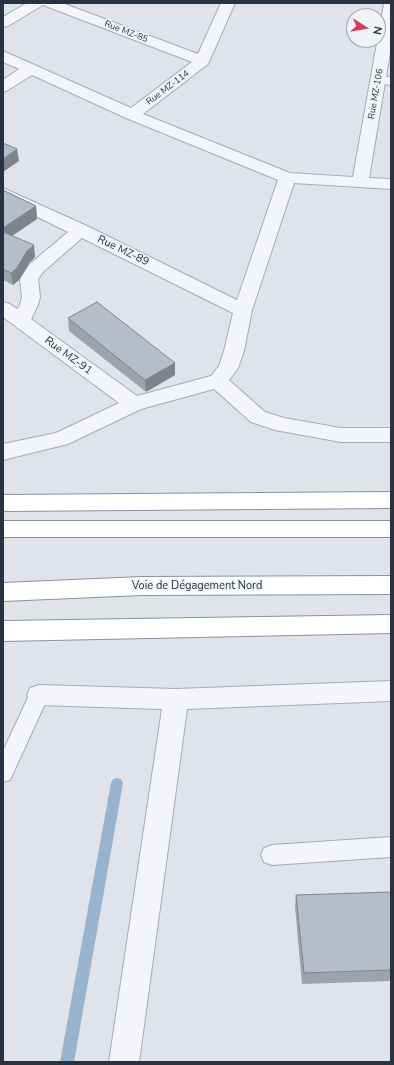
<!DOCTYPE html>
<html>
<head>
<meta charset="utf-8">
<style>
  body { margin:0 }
  #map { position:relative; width:394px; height:1065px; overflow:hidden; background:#e0e4ea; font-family:"Nunito Sans",sans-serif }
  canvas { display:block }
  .frame { position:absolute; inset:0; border:4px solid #273243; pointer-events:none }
  .north { position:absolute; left:346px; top:8px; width:40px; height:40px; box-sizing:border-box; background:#eff3f7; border:1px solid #9fa6af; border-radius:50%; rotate:102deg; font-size:11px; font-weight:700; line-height:16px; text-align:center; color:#273243 }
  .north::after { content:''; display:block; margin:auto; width:14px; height:18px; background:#db3955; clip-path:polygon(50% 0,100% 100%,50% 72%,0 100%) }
</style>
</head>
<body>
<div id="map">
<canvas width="394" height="1065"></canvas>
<div class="frame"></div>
<div class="north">N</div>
</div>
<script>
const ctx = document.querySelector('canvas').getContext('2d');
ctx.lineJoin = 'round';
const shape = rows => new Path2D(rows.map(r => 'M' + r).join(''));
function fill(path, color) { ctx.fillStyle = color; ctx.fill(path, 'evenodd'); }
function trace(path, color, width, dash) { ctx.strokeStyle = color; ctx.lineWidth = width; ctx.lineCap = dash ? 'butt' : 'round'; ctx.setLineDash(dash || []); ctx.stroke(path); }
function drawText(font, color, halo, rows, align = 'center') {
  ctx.font = font + ' "Nunito Sans",sans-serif'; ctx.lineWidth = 3.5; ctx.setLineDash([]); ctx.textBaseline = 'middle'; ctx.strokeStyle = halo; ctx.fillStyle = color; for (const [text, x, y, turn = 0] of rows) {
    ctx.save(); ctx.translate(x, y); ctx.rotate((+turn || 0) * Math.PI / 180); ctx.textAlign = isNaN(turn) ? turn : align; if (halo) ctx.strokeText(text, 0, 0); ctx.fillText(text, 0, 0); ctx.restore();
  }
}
fill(shape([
  [117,778,121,779,123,783,74,1062,60,1062,111,783,113,779,117,778]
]), '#97b3ce');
const lane = shape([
  [378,76,391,77,391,85,374,83,372,80,374,77,378,76],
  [39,687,46,689,49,695,10,780,3,782,3,751,32,689,39,687],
  [391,837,391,857,272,865,264,862,261,855,264,848,272,845,391,837]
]);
const street = shape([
  [27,3,62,3,198,54,221,3,235,3,208,64,143,114,290,173,353,177,384,4,391,3,391,47,369,178,391,179,391,189,294,183,252,310,244,351,238,368,229,380,265,412,284,418,341,428,391,428,391,442,341,442,275,430,251,422,214,389,141,409,68,444,3,460,3,444,56,433,119,403,3,317,3,302,10,304,17,309,20,305,22,297,20,279,30,264,68,232,3,200,3,188,87,226,237,300,278,180,126,118,32,75,8,90,3,92,3,80,19,69,3,62,3,51,131,108,192,62,43,5,8,26,3,27,3,17,27,3],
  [82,238,233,313,224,351,219,366,211,376,137,396,31,319,38,305,40,297,38,279,43,272,82,238],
  [391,681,391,701,187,709,139,1062,109,1062,162,709,39,705,30,702,27,695,30,688,39,685,176,689,391,681]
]);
const highway = shape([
  [391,492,391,508,3,511,3,495,391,492],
  [3,521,391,521,391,537,3,537,3,521],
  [391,576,391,594,142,595,3,601,3,583,142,577,391,576],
  [391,615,391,633,3,641,3,621,391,615]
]);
trace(lane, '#a5abb5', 2);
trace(street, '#a5abb5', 2);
trace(highway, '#8692a2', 2);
fill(lane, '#f3f5f8');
fill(street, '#f3f5f8');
fill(highway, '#fff');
fill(shape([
  [3,190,36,206,37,219,12,236,35,257,29,263,19,280,13,285,3,280],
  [68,318,175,363,175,375,146,392,69,331],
  [391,892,391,981,302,984,295,907,296,895]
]), '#9da3ac');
fill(shape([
  [17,149,19,161,3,172,3,159],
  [36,206,37,219,3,242,3,228],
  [34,245,35,257,29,263,19,280,13,285,11,273,27,251],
  [175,363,175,375,146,392,145,380]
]), '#7f848c');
const building = shape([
  [3,143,17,149,3,159,3,143],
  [3,190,36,206,3,228,3,190],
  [3,232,34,245,27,251,17,268,11,273,3,269,3,232],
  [97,302,175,363,145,380,68,318,97,302],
  [391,892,391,970,304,973,296,895,391,892]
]);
fill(building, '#b6bdc8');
trace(building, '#7f848c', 1);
drawText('9px', '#273243', '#eff3f7', [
  ["Rue MZ-85",126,32,21],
  ["Rue MZ-114",168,88,-37],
  ["Rue MZ-106",376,94,-80]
]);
drawText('11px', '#273243', '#eff3f7', [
  ["Rue MZ-89",123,251,26],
  ["Rue MZ-91",68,356,36],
  ["Voie de Dégagement Nord",197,586]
]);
</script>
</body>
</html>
